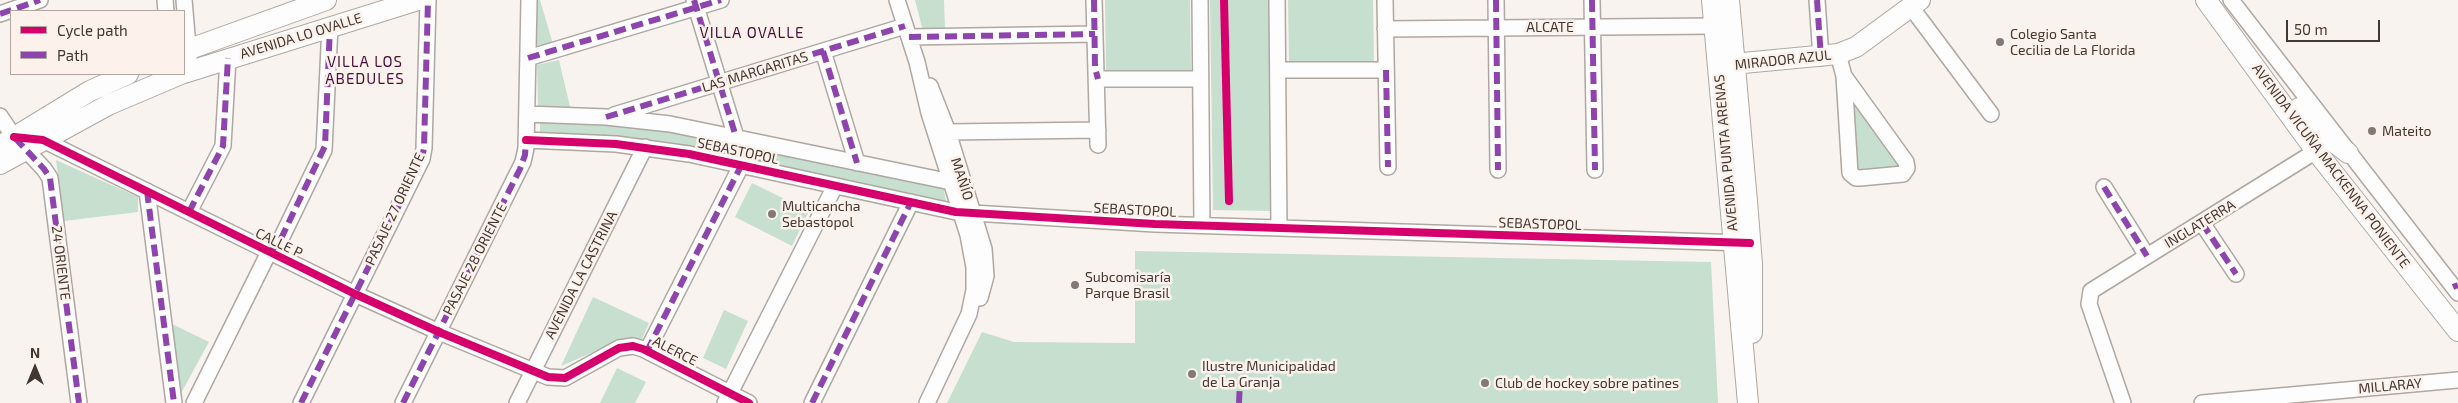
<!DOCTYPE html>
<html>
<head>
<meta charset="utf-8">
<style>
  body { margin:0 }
  #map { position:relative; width:2458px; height:403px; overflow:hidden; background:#f9f3ef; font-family:"Exo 2",sans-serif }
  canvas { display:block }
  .legend { position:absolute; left:10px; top:10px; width:175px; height:65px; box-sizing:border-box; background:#fdf2eb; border:1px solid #b2a8a1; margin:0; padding:6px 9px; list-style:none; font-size:15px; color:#423831 }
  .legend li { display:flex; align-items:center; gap:10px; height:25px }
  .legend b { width:25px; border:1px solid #b2a8a1 }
  .north { position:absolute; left:10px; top:343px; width:50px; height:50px; -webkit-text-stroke:4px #fdf2eb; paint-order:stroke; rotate:0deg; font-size:14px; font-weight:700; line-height:20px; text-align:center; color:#423831 }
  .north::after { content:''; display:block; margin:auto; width:18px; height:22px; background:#423831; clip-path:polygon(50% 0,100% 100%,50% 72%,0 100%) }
  .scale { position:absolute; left:2286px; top:20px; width:94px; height:22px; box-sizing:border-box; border:2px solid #423831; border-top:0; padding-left:6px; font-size:15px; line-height:18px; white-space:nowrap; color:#423831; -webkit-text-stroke:4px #fdf2eb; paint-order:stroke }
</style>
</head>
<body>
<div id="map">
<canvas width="2458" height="403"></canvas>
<ul class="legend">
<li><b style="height:6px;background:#d6006c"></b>Cycle path</li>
<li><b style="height:6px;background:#8e44ad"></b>Path</li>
</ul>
<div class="north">N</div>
<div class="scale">50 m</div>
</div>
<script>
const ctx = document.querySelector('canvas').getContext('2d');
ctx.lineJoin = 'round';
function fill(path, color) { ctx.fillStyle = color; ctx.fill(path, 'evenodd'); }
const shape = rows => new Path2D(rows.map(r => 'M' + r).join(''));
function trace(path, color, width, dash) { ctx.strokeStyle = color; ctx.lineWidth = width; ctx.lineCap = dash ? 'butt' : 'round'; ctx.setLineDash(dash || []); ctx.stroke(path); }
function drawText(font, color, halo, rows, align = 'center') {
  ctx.font = font + ' "Exo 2",sans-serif'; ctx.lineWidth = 5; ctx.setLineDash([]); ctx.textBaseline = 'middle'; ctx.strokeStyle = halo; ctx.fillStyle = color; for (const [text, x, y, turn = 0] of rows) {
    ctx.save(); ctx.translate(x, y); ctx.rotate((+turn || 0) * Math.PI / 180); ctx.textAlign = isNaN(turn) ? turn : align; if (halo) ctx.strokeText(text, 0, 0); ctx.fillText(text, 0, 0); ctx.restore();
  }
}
fill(shape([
  [536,0,540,0,553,44,535,48],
  [915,0,944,0,945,29,923,31],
  [1105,0,1190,0,1191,71,1106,71],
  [1210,0,1269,0,1271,211,1213,210],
  [1288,0,1373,0,1374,63,1289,64],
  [559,60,571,111,538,109,537,65],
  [1857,104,1898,161,1897,169,1857,171,1851,107],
  [540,121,583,121,700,135,943,186,946,201,685,146,610,138,540,135],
  [56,160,138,197,138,212,64,221],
  [752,183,809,211,792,246,735,217],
  [1135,251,1711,262,1718,403,947,403,982,332,1014,342,1135,343],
  [593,297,649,323,640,344,626,338,561,366],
  [724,310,748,321,726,369,703,358],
  [168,322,209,342,179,397],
  [617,368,646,382,635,403,600,403]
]), '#c7dfcf');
const minor = shape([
  [165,0,166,11],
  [184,0,189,58],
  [694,0,736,137],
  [897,0,917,62,929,113,968,235,974,267,974,290,969,314,927,403],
  [1094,0,1098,145],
  [1200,0,1202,225],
  [1277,0,1279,228],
  [1385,0,1388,167],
  [1496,0,1498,170],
  [1592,0,1595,170],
  [1817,0,1821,58],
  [2231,0,2458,293],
  [1911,7,1991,114],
  [0,14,40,0],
  [1385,29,1714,26],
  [909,37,1095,34],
  [823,51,857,163],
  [1838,54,1844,76,1850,173,1856,178,1860,178,1903,174,1907,168,1906,162,1844,76],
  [528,58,721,0],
  [1278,70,1386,70],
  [1098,79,1200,79],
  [930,86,948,132,984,249,986,276,980,298],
  [527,114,606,117,670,124,951,182],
  [614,115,905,26],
  [0,116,14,137,44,169,50,178,79,403],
  [948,132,1098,130],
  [36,139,43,140,355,294,439,332,548,377,565,378,619,348,633,346,643,349,749,403],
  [526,140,616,144,689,154,956,212,1155,224,1744,243],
  [2104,187,2147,256],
  [147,191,174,403],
  [189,212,223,146,228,58],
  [2202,223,2236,274],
  [647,351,742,164],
  [194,403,269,252,278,245,324,150,330,26],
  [301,403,422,159,424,148,428,0],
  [403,403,523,162,526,148,529,0],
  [517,403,645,147],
  [725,403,835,186],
  [812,403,911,202],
  [2123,403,2089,304,2091,291,2316,151],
  [2202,403,2458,380]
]);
const major = shape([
  [1712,0,1748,403],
  [1729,0,1747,201,1752,264,1752,333],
  [2206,0,2316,151,2458,331],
  [184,51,326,0],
  [1722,65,1838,54,1856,47,1920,0],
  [184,73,418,0],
  [2299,108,2323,134,2348,153],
  [0,146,90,91,128,74],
  [0,164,108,105,181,74]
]);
trace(minor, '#aea7a2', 18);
trace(major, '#aea7a2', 22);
trace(minor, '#fefdfd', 15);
trace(major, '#fefdfd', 20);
trace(shape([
  [694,0,736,137],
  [1094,0,1095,68,1098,79],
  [1496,0,1498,170],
  [1592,0,1595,170],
  [1817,0,1821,58],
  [0,14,40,0],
  [909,37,1095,34],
  [823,51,857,163],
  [528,58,721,0],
  [1386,70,1388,167],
  [606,117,905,26],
  [15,138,44,169,50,178,79,403],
  [2104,187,2147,256],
  [147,191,174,403],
  [189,212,223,146,228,58],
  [2202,223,2236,274],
  [269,252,278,245,325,146,330,26],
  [2453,287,2458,285],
  [647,351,742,164],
  [301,403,422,159,424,148,428,0],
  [403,403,520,169,525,155,526,140],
  [812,403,911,202],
  [1239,403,1240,381]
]), '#8e44ad', 6, [12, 6]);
trace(shape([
  [1224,0,1229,201],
  [14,137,43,140,355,294,439,332,548,377,565,378,619,348,633,346,643,349,749,403],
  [526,140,616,144,689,154,956,212,1155,224,1750,243]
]), '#d6006c', 8);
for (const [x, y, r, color] of [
  [2000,42,5,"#827974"],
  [2372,131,5,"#827974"],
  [772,214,5,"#827974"],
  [1075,285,5,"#827974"],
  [1192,374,5,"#827974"],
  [1485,383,5,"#827974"]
]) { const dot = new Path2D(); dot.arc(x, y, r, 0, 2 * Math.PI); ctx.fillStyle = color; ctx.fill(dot); trace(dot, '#fdf2eb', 2); }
drawText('14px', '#423831', '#fdf2eb', [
  ["ALCATE",1550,27],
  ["AVENIDA LO OVALLE",301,36,-17],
  ["MIRADOR AZUL",1783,60,-6],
  ["LAS MARGARITAS",755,72,-17],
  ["SEBASTOPOL",738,151,12],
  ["AVENIDA PUNTA ARENAS",1726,153,-95],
  ["AVENIDA VICUÑA MACKENNA PONIENTE",2331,166,53],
  ["MAÑÍO",962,179,72],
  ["PASAJE 27 ORIENTE",395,209,-65],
  ["SEBASTOPOL",1135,210,3],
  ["SEBASTOPOL",1540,224,2],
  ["INGLATERRA",2200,224,-31],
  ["CALLE P",279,243,26],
  ["PASAJE 28 ORIENTE",475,259,-63],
  ["24 ORIENTE",61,263,83],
  ["AVENIDA LA CASTRINA",581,275,-63],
  ["ALERCE",675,351,27],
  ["MILLARAY",2390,386,-5]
]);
drawText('14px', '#423831', '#fdf2eb', [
  ["Colegio Santa",2010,34],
  ["Cecilia de La Florida",2010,50],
  ["Mateito",2382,131],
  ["Multicancha",782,206],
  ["Sebastopol",782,222],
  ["Subcomisaría",1085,277],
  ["Parque Brasil",1085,293],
  ["Ilustre Municipalidad",1202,366],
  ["de La Granja",1202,382],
  ["Club de hockey sobre patines",1495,383]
], 'left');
ctx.letterSpacing = '1px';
drawText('15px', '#47103b', '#fdf2eb', [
  ["VILLA OVALLE",752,33],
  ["VILLA LOS",365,62],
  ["ABEDULES",365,79]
]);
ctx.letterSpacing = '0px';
</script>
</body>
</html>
